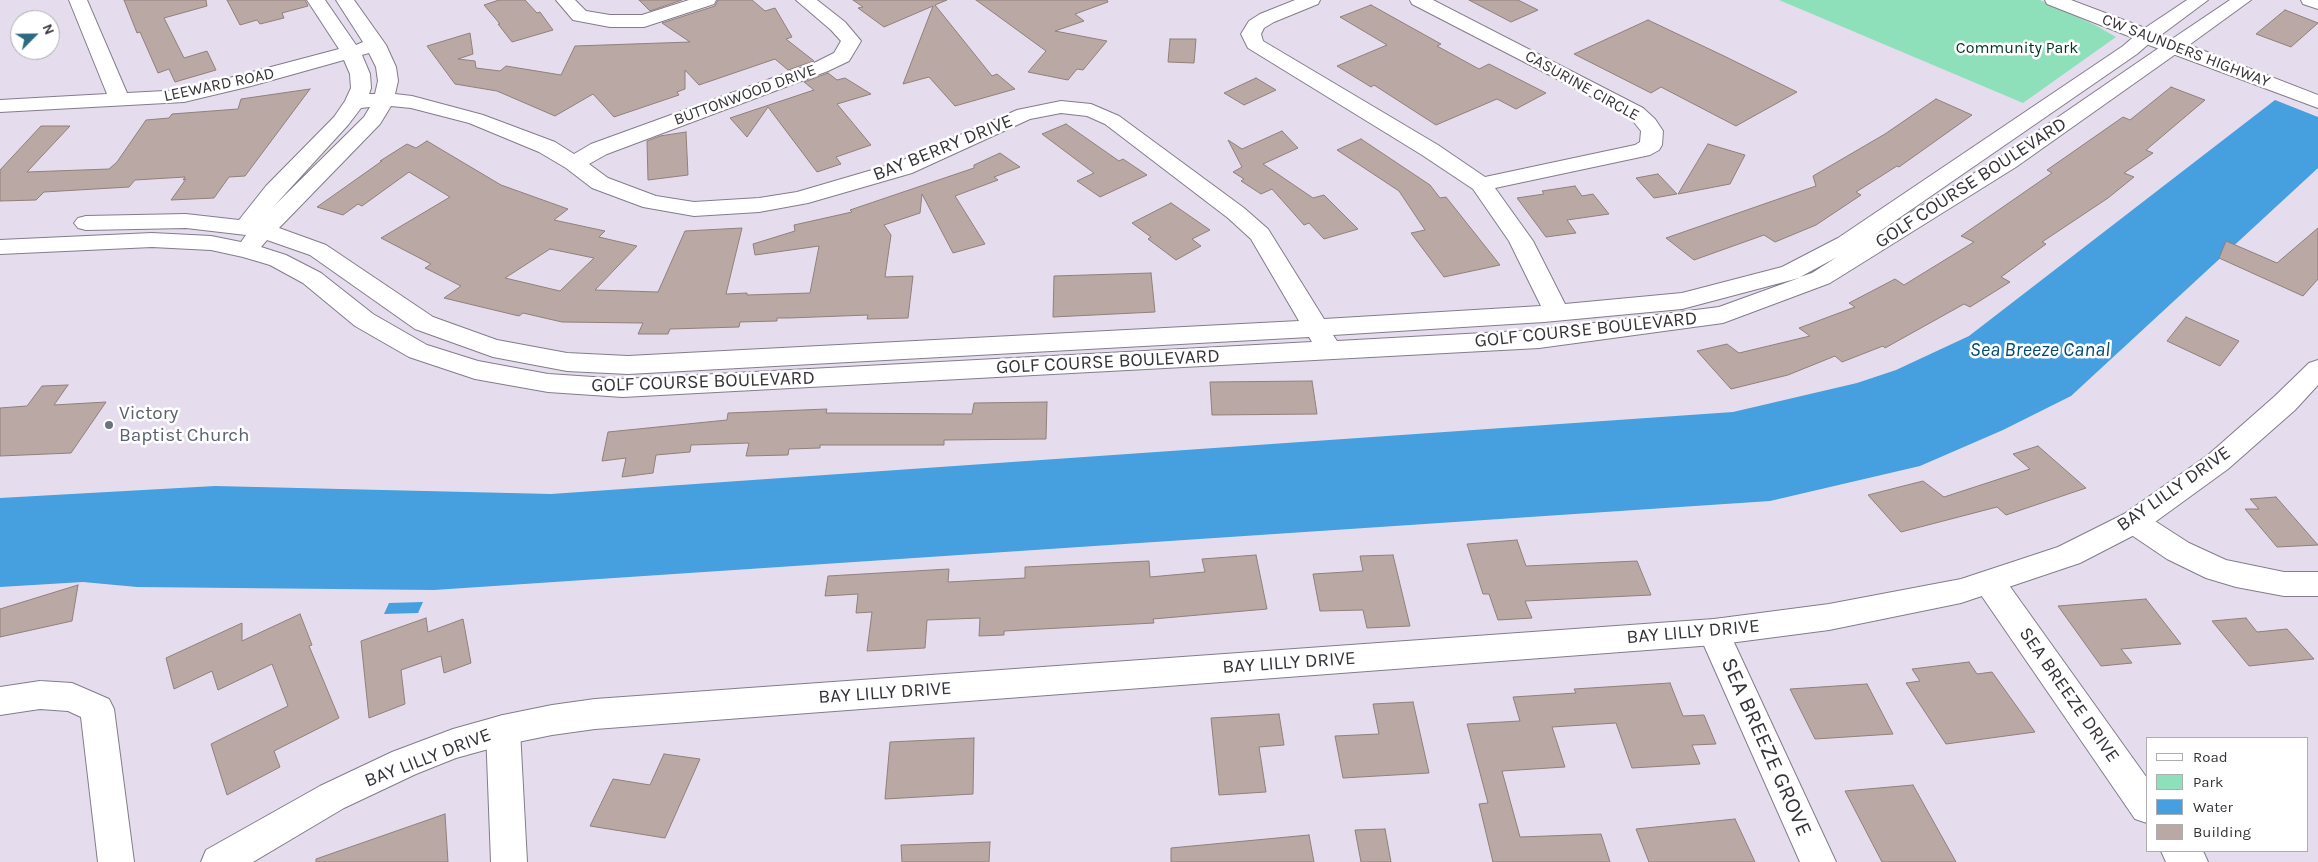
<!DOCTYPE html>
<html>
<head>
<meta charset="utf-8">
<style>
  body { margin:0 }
  #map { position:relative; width:2318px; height:862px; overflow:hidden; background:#e5dded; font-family:Karla,sans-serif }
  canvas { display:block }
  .legend { position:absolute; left:2146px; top:737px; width:162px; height:115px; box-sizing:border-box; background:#fff; border:1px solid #aeadaf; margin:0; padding:6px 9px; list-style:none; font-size:15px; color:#353238 }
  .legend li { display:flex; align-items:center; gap:10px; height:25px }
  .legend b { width:25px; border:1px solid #aeadaf }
  .north { position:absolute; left:10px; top:10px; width:50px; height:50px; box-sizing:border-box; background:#fff; border:1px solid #aeadaf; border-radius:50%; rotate:67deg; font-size:14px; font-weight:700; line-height:20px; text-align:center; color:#353238 }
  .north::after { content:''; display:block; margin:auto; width:18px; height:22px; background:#2c6a80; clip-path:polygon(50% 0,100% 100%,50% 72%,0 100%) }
</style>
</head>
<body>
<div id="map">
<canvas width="2318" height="862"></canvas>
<ul class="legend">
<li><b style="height:6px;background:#fff"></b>Road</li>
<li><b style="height:14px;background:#8ee0bb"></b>Park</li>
<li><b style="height:14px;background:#469fde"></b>Water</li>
<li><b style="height:14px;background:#baa8a4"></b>Building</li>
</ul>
<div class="north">N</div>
</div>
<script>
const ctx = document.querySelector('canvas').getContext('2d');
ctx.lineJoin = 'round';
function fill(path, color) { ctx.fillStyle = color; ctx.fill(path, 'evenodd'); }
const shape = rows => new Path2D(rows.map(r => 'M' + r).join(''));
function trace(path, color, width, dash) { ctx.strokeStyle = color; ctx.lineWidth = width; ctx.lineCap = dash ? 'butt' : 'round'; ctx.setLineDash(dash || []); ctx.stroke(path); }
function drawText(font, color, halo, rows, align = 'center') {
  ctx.font = font + ' Karla,sans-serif'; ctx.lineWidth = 5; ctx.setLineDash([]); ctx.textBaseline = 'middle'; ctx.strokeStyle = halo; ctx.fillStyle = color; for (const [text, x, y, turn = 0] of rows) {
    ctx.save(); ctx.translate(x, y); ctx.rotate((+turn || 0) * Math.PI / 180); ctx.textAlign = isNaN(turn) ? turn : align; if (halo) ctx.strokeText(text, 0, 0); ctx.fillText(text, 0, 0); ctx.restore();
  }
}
fill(shape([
  [1779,0,2040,0,2095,25,2116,37,2023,103]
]), '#8ee0bb');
fill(shape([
  [2275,100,2318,117,2318,168,2071,396,2003,430,1920,466,1770,501,434,590,137,587,83,582,0,587,0,498,215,486,551,494,1733,412,1857,383,1896,370,1969,336],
  [423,602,418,613,384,614,389,603]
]), '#469fde');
const building = shape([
  [124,0,206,0,207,6,164,18,184,58,207,51,216,70,175,82,169,69,158,73,140,32,137,33,124,0],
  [227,0,305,0,308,6,282,13,284,18,260,24,257,20,240,25,227,0],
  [499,0,525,0,537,13,540,12,553,30,512,42,498,24,500,24,484,5,499,0],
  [639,0,682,0,650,11,639,0],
  [718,0,752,0,765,11,775,8,792,37,786,39,814,61,788,70,775,59,699,85,685,70,685,89,677,92,679,95,614,117,593,94,555,116,497,91,455,84,427,46,470,33,473,54,458,59,475,61,476,68,500,71,506,66,561,75,575,46,690,42,662,23,715,6,718,0],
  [853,0,947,0,935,5,992,76,997,74,1015,89,955,106,929,77,903,84,933,6,884,27,858,8,863,7,853,0],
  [976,0,1107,0,1108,2,1075,14,1084,21,1055,31,1107,41,1083,70,1077,69,1068,80,1028,72,1046,51,976,0],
  [1469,0,1518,0,1538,10,1511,22,1469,0],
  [1371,5,1441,44,1437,46,1479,69,1489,64,1546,93,1516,109,1497,99,1436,125,1374,85,1371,87,1337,66,1387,45,1340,17,1371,5],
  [2285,10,2318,23,2291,47,2256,34,2285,10],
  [1648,20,1724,56,1797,92,1736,126,1661,87,1651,93,1574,54,1648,20],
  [1170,39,1196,39,1194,63,1168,62,1170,39],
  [828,73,837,80,845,78,871,94,837,104,871,145,836,157,841,164,817,172,768,107,747,137,730,118,814,90,804,82,828,73],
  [1256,78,1276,90,1244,105,1224,93,1256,78],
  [2171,87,2205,100,2146,150,2153,153,2124,173,2134,177,2108,198,2042,242,2046,244,2001,277,2010,282,1970,307,1964,304,1885,348,1883,346,1842,362,1835,356,1788,375,1731,389,1697,351,1727,344,1739,353,1810,336,1799,328,1855,307,1849,303,1895,279,1904,285,1974,242,1961,236,2052,173,2047,170,2123,117,2130,120,2171,87],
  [310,89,245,176,229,177,214,198,171,200,186,179,183,180,185,177,135,180,129,187,44,192,36,200,0,201,0,170,41,126,70,126,27,172,109,169,117,162,146,120,169,118,172,114,238,109,241,99,310,89],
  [1936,99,1972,115,1899,167,1897,166,1856,192,1861,195,1816,225,1775,242,1764,235,1694,260,1666,238,1816,186,1813,176,1885,134,1936,99],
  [1066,124,1119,161,1123,159,1147,175,1100,197,1077,181,1094,173,1042,134,1066,124],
  [1282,131,1298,148,1263,164,1313,198,1324,195,1358,229,1324,239,1309,223,1304,225,1272,189,1261,194,1241,181,1244,179,1233,172,1242,167,1228,140,1242,149,1282,131],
  [686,132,688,175,648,180,647,141,660,136,686,132],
  [1361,139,1430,185,1440,198,1446,197,1500,265,1444,277,1411,233,1425,230,1399,191,1337,150,1361,139],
  [427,141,501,185,568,209,554,220,605,231,599,237,637,246,595,290,658,292,685,231,742,228,726,294,747,293,747,295,810,293,819,246,755,255,753,244,795,231,794,225,852,212,850,210,974,168,974,165,1000,153,1020,167,994,177,998,180,955,196,985,244,953,253,922,194,920,213,884,225,891,235,885,277,913,276,908,318,867,319,868,315,789,318,777,318,777,321,740,322,739,327,670,329,668,334,638,334,643,323,562,322,523,313,519,316,444,298,461,286,425,268,431,264,381,238,450,197,409,172,362,206,358,204,343,215,317,207,382,161,380,161,407,144,416,148,427,141],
  [550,249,594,258,560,291,505,278,550,249],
  [1708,144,1745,155,1730,184,1678,194,1708,144],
  [1658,174,1677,194,1654,198,1636,178,1658,174],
  [1575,186,1582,196,1593,194,1609,214,1567,220,1576,233,1546,237,1517,198,1544,194,1542,191,1575,186],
  [1171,203,1210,230,1192,239,1201,246,1176,260,1148,239,1151,237,1132,223,1171,203],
  [2318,228,2318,279,2303,296,2219,258,2226,241,2277,263,2318,228],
  [1151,273,1155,312,1053,317,1054,276,1151,273],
  [2186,317,2239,341,2220,366,2167,341,2186,317],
  [1312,381,1317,414,1212,415,1210,382,1312,381],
  [68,385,54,405,106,402,71,453,0,456,0,408,27,406,42,386,68,385],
  [1047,402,1046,439,944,440,944,445,820,445,820,448,789,449,788,455,746,456,749,443,691,445,690,452,656,455,653,473,622,477,626,458,602,461,608,432,727,420,728,413,827,409,826,413,972,414,974,403,1047,402],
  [2038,446,2086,488,2006,515,1997,507,1901,532,1868,495,1923,481,1944,497,2030,469,2013,454,2038,446],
  [2276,497,2318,545,2277,547,2245,509,2259,509,2250,499,2276,497],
  [1517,540,1526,566,1637,561,1651,595,1525,601,1532,618,1498,620,1489,594,1483,594,1467,544,1517,540],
  [1256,555,1267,609,1153,619,1154,623,1004,631,1004,635,979,636,980,618,927,620,925,648,867,651,872,612,856,613,858,594,825,596,828,576,949,569,948,582,1025,578,1025,567,1149,561,1150,577,1205,572,1202,559,1256,555],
  [1393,555,1410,626,1367,628,1363,610,1320,611,1313,574,1363,571,1360,556,1393,555],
  [78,585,72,621,0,637,0,609,78,585],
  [2146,599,2181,644,2121,649,2132,663,2101,666,2058,606,2146,599],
  [300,614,312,645,309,646,339,718,274,751,280,767,227,795,211,744,288,706,272,664,218,690,212,671,174,689,166,658,242,623,242,641,300,614],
  [426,618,428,632,463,619,471,663,444,673,441,656,401,670,405,704,369,718,361,641,426,618],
  [2246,618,2257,632,2287,629,2314,659,2249,666,2212,621,2246,618],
  [1969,662,1977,674,1992,672,2035,732,1946,744,1906,683,1920,681,1912,669,1969,662],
  [1670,683,1683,716,1704,715,1716,744,1692,745,1700,764,1632,768,1616,723,1552,727,1565,767,1502,771,1520,837,1601,834,1610,862,1493,862,1479,804,1488,803,1467,724,1520,721,1513,697,1576,693,1574,689,1670,683],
  [1867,684,1893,734,1815,739,1790,689,1867,684],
  [1413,702,1429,773,1343,778,1335,736,1379,734,1373,704,1413,702],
  [1279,714,1284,745,1259,747,1266,792,1219,795,1211,718,1279,714],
  [974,738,973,794,885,799,890,742,974,738],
  [664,754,700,759,665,838,590,826,613,779,650,785,664,754],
  [1913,785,1956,862,1882,862,1845,791,1913,785],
  [445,814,448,862,316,862,316,859,445,814],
  [1735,819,1755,862,1649,862,1636,829,1735,819],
  [1385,829,1391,862,1361,862,1355,830,1385,829],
  [1309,835,1314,862,1171,862,1171,848,1309,835],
  [990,842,989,862,902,862,901,845,990,842]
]);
fill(building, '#baa8a4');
trace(building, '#917f7c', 1);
const minor = shape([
  [69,0,87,0,127,93,184,90,339,49,307,0,325,0,356,45,363,42,336,0,354,0,386,45,396,67,398,81,395,94,412,96,483,115,555,142,574,154,591,144,814,63,834,53,841,41,831,30,796,0,817,0,845,22,861,41,849,61,828,71,607,154,589,164,608,178,656,196,694,202,759,198,797,192,896,163,1017,110,1061,101,1091,104,1119,116,1244,208,1268,229,1324,319,1541,306,1509,241,1473,189,1422,155,1248,48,1241,34,1249,21,1260,14,1295,0,1320,0,1318,4,1274,22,1264,28,1261,34,1263,41,1438,145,1485,177,1635,145,1640,142,1641,131,1629,116,1412,4,1410,0,1433,0,1643,108,1655,119,1663,131,1662,145,1659,150,1650,155,1495,188,1533,241,1565,304,1682,293,1782,267,1838,238,2123,46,2138,33,2145,31,2152,33,2155,37,2152,41,2137,54,1873,236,2000,157,2166,43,2173,41,2180,43,2183,47,2180,51,2016,167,1830,283,1723,323,1539,348,623,397,548,392,475,379,409,357,355,326,303,283,270,265,243,257,211,250,152,247,0,254,0,240,152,233,211,236,241,242,246,235,186,228,86,230,78,228,74,223,78,218,86,216,186,214,239,220,266,186,334,117,345,101,351,88,350,74,344,60,251,86,184,102,0,112,0,100,107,94,69,0],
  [369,53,376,67,378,81,375,94,369,94,371,88,370,74,362,55,369,53],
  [391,106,411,108,469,123,539,152,566,168,592,188,643,207,694,216,759,212,808,203,912,173,1030,119,1061,113,1087,116,1105,124,1228,218,1251,239,1299,321,628,356,567,353,497,340,433,317,326,245,279,228,380,124,391,106],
  [370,107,364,117,274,206,348,125,361,108,370,107],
  [267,240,310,255,415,329,493,357,567,371,628,374,1309,337,1312,342,623,379,548,374,478,361,427,345,373,314,321,273,286,255,261,247,267,240],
  [1837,257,1812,273,1800,277,1837,257],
  [1799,278,1719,307,1539,330,1337,341,1333,335,1544,322,1682,309,1799,278],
  [556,0,575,0,586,11,610,15,642,15,689,0,716,0,714,4,644,27,610,27,573,20,556,0],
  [2301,0,2318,0,2318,9,2303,4,2301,0],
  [2134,511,2144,514,2189,543,2226,560,2284,572,2318,572,2318,596,2284,596,2236,587,2206,578,2167,559,2124,530,2119,522,2124,514,2134,511],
  [1990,571,2001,574,2147,778,2147,823,2135,819,1979,592,1975,583,1979,574,1990,571],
  [1714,619,1725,623,1836,862,1800,862,1698,632,1703,623,1714,619],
  [40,681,72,683,109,699,114,709,134,862,98,862,81,717,68,711,40,709,0,715,0,687,40,681],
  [503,715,515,719,520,730,527,862,491,862,486,730,491,719,503,715],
  [2161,851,2203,851,2208,862,2166,862,2161,851]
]);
const secondary = shape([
  [2045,0,2071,0,2145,28,2187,0,2208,0,2161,35,2172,39,2230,0,2251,0,2189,45,2318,95,2318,108,2138,41,2136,39,2047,4,2045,0],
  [2318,360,2318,385,2295,410,2228,469,2144,530,2080,563,1961,603,1829,630,1714,645,595,729,552,735,503,745,456,758,416,774,344,808,253,862,201,862,206,850,320,786,392,752,453,729,503,715,552,705,595,699,1714,619,1829,604,1961,579,2058,547,2124,514,2208,455,2275,396,2309,363,2318,360]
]);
trace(minor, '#837c8a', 2);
trace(secondary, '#837c8a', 2);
fill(minor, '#fff');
fill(secondary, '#fff');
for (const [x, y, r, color] of [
  [109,425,5,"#6b7280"]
]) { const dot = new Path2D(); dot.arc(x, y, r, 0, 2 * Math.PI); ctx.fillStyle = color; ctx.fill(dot); trace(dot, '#fff', 2); }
drawText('16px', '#003523', '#fff', [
  ["Community Park",2017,48]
]);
drawText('16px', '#353238', '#fff', [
  ["CW SAUNDERS HIGHWAY",2186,51,21],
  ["LEEWARD ROAD",219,85,-12],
  ["CASURINE CIRCLE",1582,86,29],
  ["BUTTONWOOD DRIVE",745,95,-20]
]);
drawText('19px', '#353238', '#fff', [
  ["BAY BERRY DRIVE",943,148,-22],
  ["GOLF COURSE BOULEVARD",1971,183,-33],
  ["GOLF COURSE BOULEVARD",1586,330,-6],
  ["GOLF COURSE BOULEVARD",1108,362,-3],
  ["GOLF COURSE BOULEVARD",703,382,-2],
  ["BAY LILLY DRIVE",2174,489,-35],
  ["BAY LILLY DRIVE",1693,632,-5],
  ["BAY LILLY DRIVE",1289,663,-4],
  ["BAY LILLY DRIVE",885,693,-4],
  ["SEA BREEZE DRIVE",2069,695,55],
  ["BAY LILLY DRIVE",428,758,-21]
]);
drawText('19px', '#5b616d', '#fff', [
  ["Victory",119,414],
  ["Baptist Church",119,436]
], 'left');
drawText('italic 20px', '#034b75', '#fff', [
  ["Sea Breeze Canal",2040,350]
]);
drawText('22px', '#353238', '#fff', [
  ["SEA BREEZE GROVE",1766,747,66]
]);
</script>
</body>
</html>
